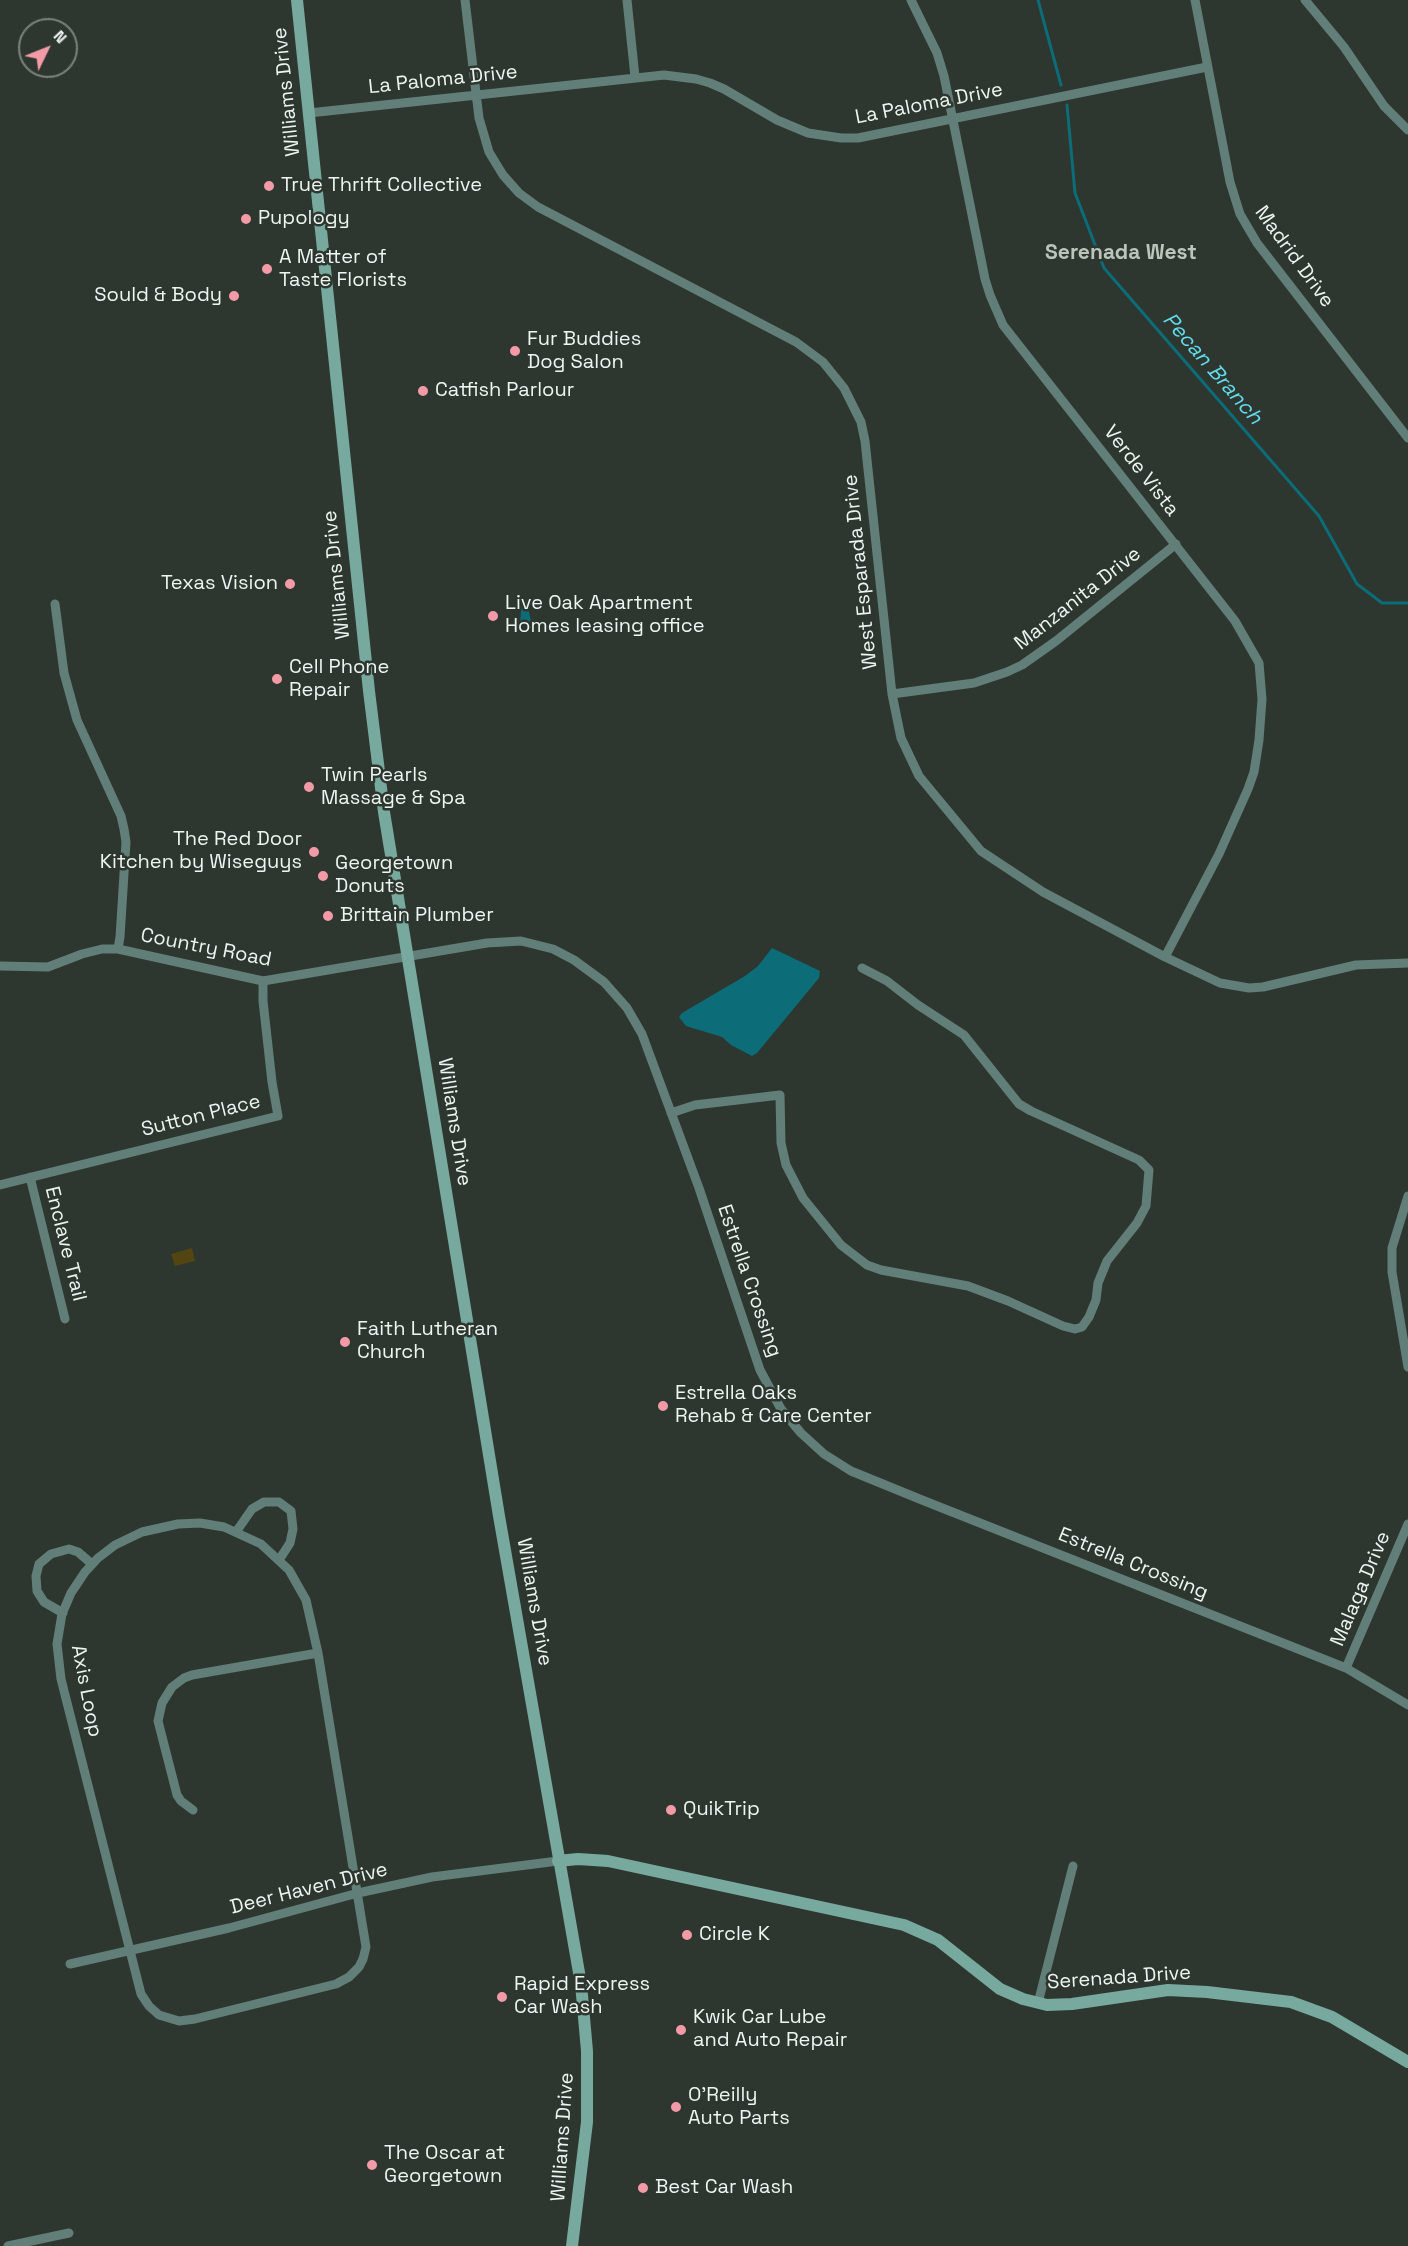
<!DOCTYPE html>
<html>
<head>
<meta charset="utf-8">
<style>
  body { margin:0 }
  #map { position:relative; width:1408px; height:2246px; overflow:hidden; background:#2d372f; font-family:"Space Grotesk",sans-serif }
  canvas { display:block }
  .north { position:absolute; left:18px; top:18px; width:60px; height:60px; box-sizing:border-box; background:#2d372f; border:2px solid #7a837c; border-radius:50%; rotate:47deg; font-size:16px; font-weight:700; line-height:24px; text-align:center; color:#eef4ef }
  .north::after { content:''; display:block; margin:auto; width:21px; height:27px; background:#f39aa7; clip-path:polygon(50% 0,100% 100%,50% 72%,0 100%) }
</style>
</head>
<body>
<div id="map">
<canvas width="1408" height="2246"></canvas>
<div class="north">N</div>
</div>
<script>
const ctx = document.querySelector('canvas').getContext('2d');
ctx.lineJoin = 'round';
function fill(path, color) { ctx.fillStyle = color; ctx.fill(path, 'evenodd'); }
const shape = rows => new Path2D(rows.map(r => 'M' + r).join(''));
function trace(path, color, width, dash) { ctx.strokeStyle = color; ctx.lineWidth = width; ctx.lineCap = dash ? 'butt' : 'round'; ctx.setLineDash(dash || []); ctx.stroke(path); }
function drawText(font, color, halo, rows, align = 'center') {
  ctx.font = font + ' "Space Grotesk",sans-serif'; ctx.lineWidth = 5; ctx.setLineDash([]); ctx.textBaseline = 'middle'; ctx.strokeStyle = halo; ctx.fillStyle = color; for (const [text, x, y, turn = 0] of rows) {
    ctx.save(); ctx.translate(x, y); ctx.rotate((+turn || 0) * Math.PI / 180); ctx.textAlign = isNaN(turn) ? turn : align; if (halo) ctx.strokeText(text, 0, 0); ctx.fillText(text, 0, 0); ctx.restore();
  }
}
fill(shape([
  [192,1248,195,1261,175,1266,171,1254]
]), '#524512');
fill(shape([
  [527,604,533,629,526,630,525,623,520,623,521,611,517,611,516,605],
  [772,948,820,971,819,978,757,1053,752,1056,731,1045,722,1037,686,1026,679,1017,682,1013,745,976,758,966]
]), '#0c6c77');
trace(shape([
  [1038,0,1061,85],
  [1067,105,1075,193,1104,268,1319,516,1357,584,1382,603,1408,603]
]), '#0c6c77', 3);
trace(shape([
  [465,0,479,118,489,152,503,175,519,193,538,207,796,342,823,362,844,388,861,422,865,441,892,694,901,738,919,776,981,851,1043,892,1165,957,1220,983,1249,988,1263,987,1356,965,1408,963],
  [627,0,635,77],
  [911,0,937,53,944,76,985,279,990,295,1003,325,1235,621,1259,663,1262,699,1259,740,1254,772,1248,789,1219,854,1165,957],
  [1195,0,1230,182,1240,214,1257,243,1408,438],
  [1305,0,1344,47,1384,106,1408,130],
  [309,113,664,75,696,79,710,83,724,89,777,120,808,133,841,138,858,138,1207,67],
  [55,604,64,673,77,720,121,816,124,829,126,842,120,937,118,949],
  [892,694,974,683,1007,672,1022,665,1056,641,1176,544],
  [0,966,48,967,82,954,102,949,118,949,263,981,487,943,521,941,553,949,574,960,604,982,627,1008,642,1034,699,1188,760,1370,781,1409,801,1433,824,1454,851,1471,922,1500,1346,1668,1408,1705],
  [671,1113,695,1105,780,1095,781,1143,786,1165,803,1198,841,1245,867,1265,881,1270,968,1286,1008,1301,1063,1326,1075,1329,1082,1327,1089,1317,1096,1300,1098,1283,1107,1261,1137,1223,1146,1206,1149,1170,1139,1160,1031,1111,1019,1104,964,1035,918,1005,887,981,862,968],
  [30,1177,65,1319],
  [0,1185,278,1116,272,1082,263,1001,263,981],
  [1408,1196,1392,1248,1392,1272,1408,1367],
  [200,1523,224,1527,261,1544,289,1570,306,1600,318,1653,366,1947,363,1959,359,1967,349,1977,336,1984,195,2019,179,2021,159,2015,149,2006,141,1994,61,1679,57,1644,62,1614,71,1593,85,1572,98,1558,115,1545,142,1532,178,1524,200,1523],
  [236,1532,252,1509,264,1502,279,1502,291,1511,293,1529,290,1543,279,1560],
  [63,1613,44,1602,37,1591,36,1576,39,1564,51,1554,69,1549,78,1552,92,1564],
  [1346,1668,1408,1524],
  [193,1810,181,1801,177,1795,158,1721,162,1703,172,1687,184,1678,192,1675,318,1653],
  [70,1964,229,1928,358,1893,432,1877,558,1861],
  [1038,2003,1073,1866],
  [8,2246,69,2233]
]), '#617f78', 9);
trace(shape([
  [297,0,369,691,384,812,499,1516,581,1984,587,2051,587,2122,572,2246],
  [558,1861,578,1859,608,1861,904,1925,938,1940,1000,1989,1023,1999,1047,2005,1072,2004,1168,1990,1207,1992,1291,2002,1332,2017,1408,2062]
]), '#78a99e', 12);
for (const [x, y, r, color] of [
  [269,186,6,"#f39aa7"],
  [246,219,6,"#f39aa7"],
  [267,269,6,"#f39aa7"],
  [234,296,6,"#f39aa7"],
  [515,351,6,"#f39aa7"],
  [423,391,6,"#f39aa7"],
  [290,584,6,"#f39aa7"],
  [493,616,6,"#f39aa7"],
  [277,679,6,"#f39aa7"],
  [309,787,6,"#f39aa7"],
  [314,852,6,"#f39aa7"],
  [323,876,6,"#f39aa7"],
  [328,916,6,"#f39aa7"],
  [345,1342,6,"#f39aa7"],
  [663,1406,6,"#f39aa7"],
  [671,1810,6,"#f39aa7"],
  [687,1935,6,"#f39aa7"],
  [502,1997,6,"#f39aa7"],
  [681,2030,6,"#f39aa7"],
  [676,2107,6,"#f39aa7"],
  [372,2165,6,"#f39aa7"],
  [643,2188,6,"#f39aa7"]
]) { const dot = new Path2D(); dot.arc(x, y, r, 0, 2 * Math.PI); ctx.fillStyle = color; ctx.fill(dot); trace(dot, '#2d372f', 2); }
drawText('20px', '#eef4ef', '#2d372f', [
  ["La Paloma Drive",443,80,-6],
  ["Williams Drive",287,92,-96],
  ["La Paloma Drive",929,104,-11],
  ["Madrid Drive",1294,257,54],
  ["Verde Vista",1141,471,52],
  ["West Esparada Drive",861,572,-96],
  ["Williams Drive",337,575,-96],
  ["Manzanita Drive",1078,599,-38],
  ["Country Road",206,948,11],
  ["Sutton Place",201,1116,-14],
  ["Williams Drive",454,1122,81],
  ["Enclave Trail",65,1244,76],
  ["Estrella Crossing",749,1281,71],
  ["Estrella Crossing",1133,1564,22],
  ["Malaga Drive",1361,1589,-67],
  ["Williams Drive",534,1602,80],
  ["Axis Loop",86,1691,79],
  ["Deer Haven Drive",309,1889,-14],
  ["Serenada Drive",1119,1978,-4],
  ["Williams Drive",563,2137,-86]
]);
drawText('20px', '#eef4ef', '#2d372f', [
  ["True Thrift Collective",281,186],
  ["Pupology",258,219],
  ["A Matter of",279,258],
  ["Taste Florists",279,281],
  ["Sould & Body",222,296,"right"],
  ["Fur Buddies",527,340],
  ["Dog Salon",527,363],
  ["Catfish Parlour",435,391],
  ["Texas Vision",278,584,"right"],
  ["Live Oak Apartment",505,604],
  ["Homes leasing office",505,627],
  ["Cell Phone",289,668],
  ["Repair",289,691],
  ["Twin Pearls",321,776],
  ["Massage & Spa",321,799],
  ["The Red Door",302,840,"right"],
  ["Kitchen by Wiseguys",302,863,"right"],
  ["Georgetown",335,864],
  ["Donuts",335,887],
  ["Brittain Plumber",340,916],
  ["Faith Lutheran",357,1330],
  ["Church",357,1353],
  ["Estrella Oaks",675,1394],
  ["Rehab & Care Center",675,1417],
  ["QuikTrip",683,1810],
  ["Circle K",699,1935],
  ["Rapid Express",514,1985],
  ["Car Wash",514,2008],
  ["Kwik Car Lube",693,2018],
  ["and Auto Repair",693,2041],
  ["O'Reilly",688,2096],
  ["Auto Parts",688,2119],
  ["The Oscar at",384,2154],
  ["Georgetown",384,2177],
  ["Best Car Wash",655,2188]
], 'left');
drawText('bold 21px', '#bac6bc', '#2d372f', [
  ["Serenada West",1121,253]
]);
drawText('italic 21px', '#62dced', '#2d372f', [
  ["Pecan Branch",1212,369,49]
]);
</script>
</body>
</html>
